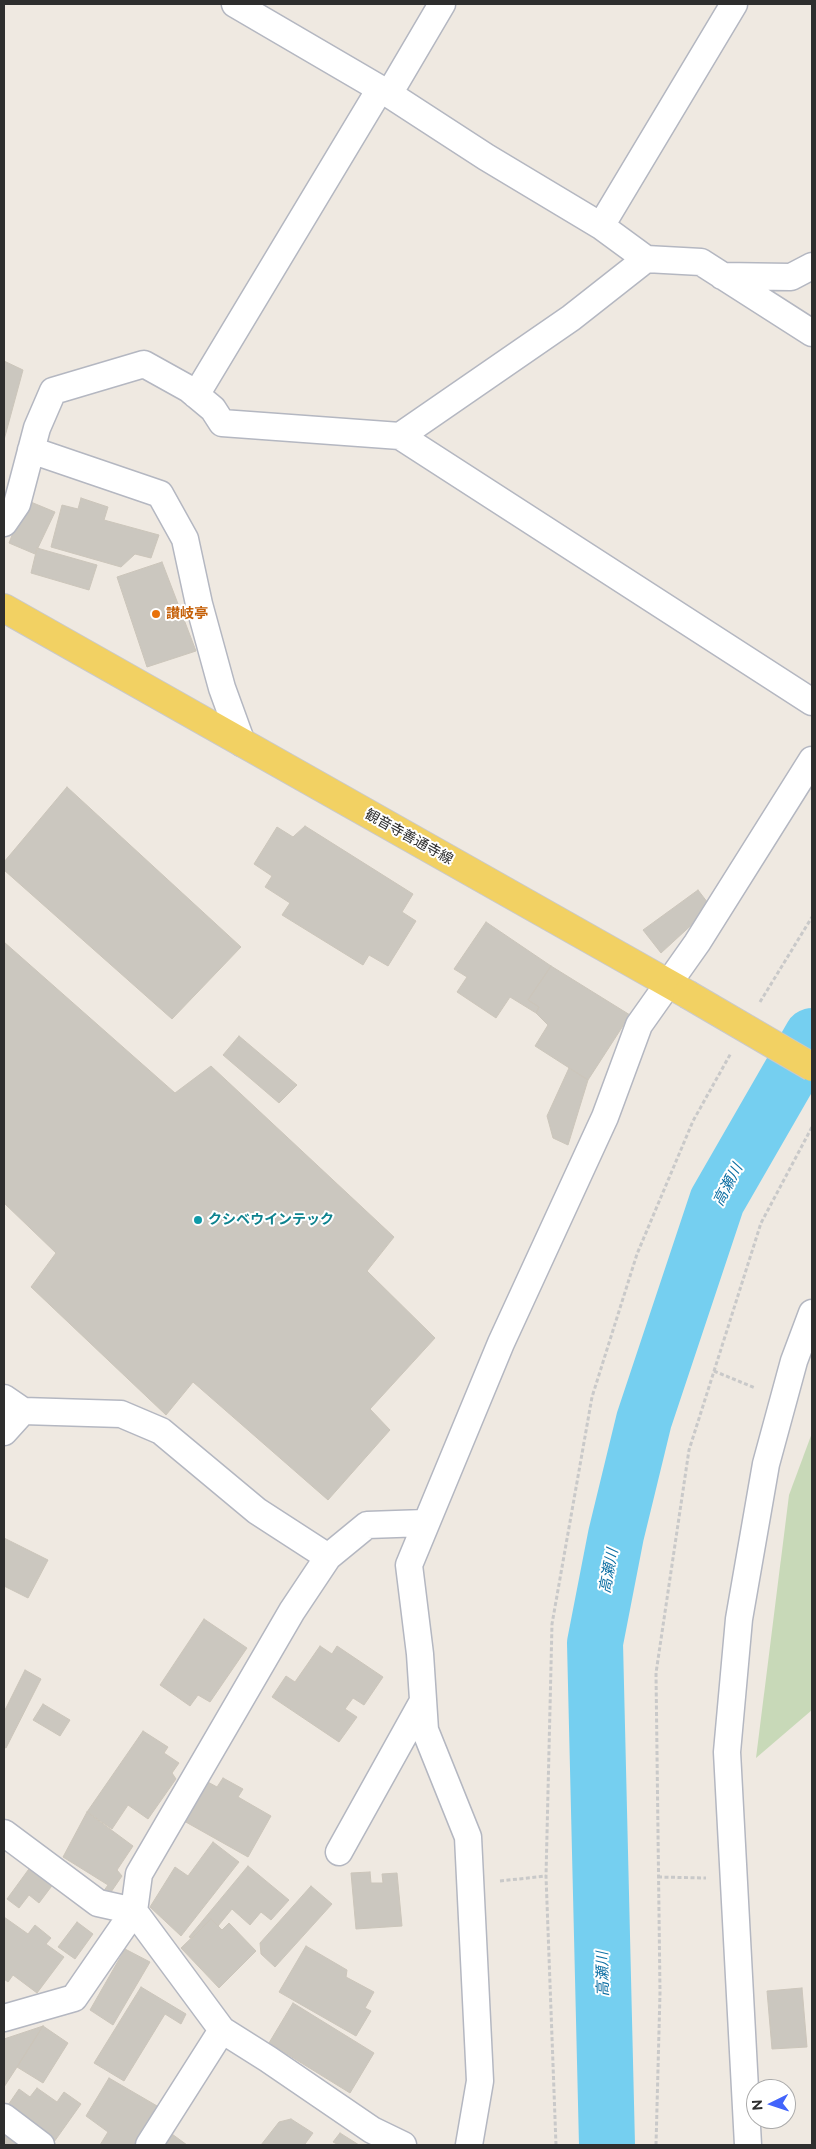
<!DOCTYPE html>
<html>
<head>
<meta charset="utf-8">
<style>
  body { margin:0 }
  #map { position:relative; width:816px; height:2149px; overflow:hidden; background:#efe9e1; font-family:Raleway,sans-serif }
  canvas { display:block }
  .frame { position:absolute; inset:0; border:5px solid #2e2e2e; pointer-events:none }
  .north { position:absolute; left:746px; top:2079px; width:50px; height:50px; box-sizing:border-box; background:#fff; border:1px solid #ababab; border-radius:50%; rotate:266deg; font-size:14px; font-weight:700; line-height:20px; text-align:center; color:#2e2e2e }
  .north::after { content:''; display:block; margin:auto; width:18px; height:22px; background:#4264fb; clip-path:polygon(50% 0,100% 100%,50% 72%,0 100%) }
</style>
</head>
<body>
<div id="map">
<canvas width="816" height="2149"></canvas>
<div class="frame"></div>
<div class="north">N</div>
</div>
<script>
const ctx = document.querySelector('canvas').getContext('2d');
ctx.lineJoin = 'round';
function fill(path, color) { ctx.fillStyle = color; ctx.fill(path, 'evenodd'); }
const shape = rows => new Path2D(rows.map(r => 'M' + r).join(''));
function trace(path, color, width, dash) { ctx.strokeStyle = color; ctx.lineWidth = width; ctx.lineCap = dash ? 'butt' : 'round'; ctx.setLineDash(dash || []); ctx.stroke(path); }
function drawText(font, color, halo, rows, align = 'center') {
  ctx.font = font + ' Raleway,"Noto Sans JP",sans-serif'; ctx.lineWidth = 4; ctx.setLineDash([]); ctx.textBaseline = 'middle'; ctx.strokeStyle = halo; ctx.fillStyle = color; for (const [text, x, y, turn = 0] of rows) {
    ctx.save(); ctx.translate(x, y); ctx.rotate((+turn || 0) * Math.PI / 180); ctx.textAlign = isNaN(turn) ? turn : align; if (halo) ctx.strokeText(text, 0, 0); ctx.fillText(text, 0, 0); ctx.restore();
  }
}
fill(shape([
  [812,1433,812,1710,756,1758,789,1495]
]), '#c8d9b8');
trace(shape([
  [607,2145,595,1643,616,1535,644,1420,717,1201,812,1036]
]), '#75cff0', 56);
const building = shape([
  [4,361,23,370,4,440,4,361],
  [81,498,108,507,104,520,159,535,151,558,135,554,121,567,51,547,62,505,78,509,81,498],
  [26,500,55,512,35,554,9,543,26,500],
  [37,548,97,565,89,590,31,573,37,548],
  [162,562,196,651,147,667,117,577,162,562],
  [67,787,241,947,172,1019,4,870,4,862,67,787],
  [305,826,413,894,402,912,416,921,388,966,369,955,363,965,282,915,290,903,265,887,272,876,254,864,277,827,293,837,305,826],
  [698,890,711,907,661,953,643,930,698,890],
  [486,922,551,966,528,1000,539,1007,536,1013,510,997,496,1018,457,992,467,977,454,969,486,922],
  [4,942,175,1093,211,1066,394,1237,367,1271,435,1338,370,1409,390,1430,328,1500,193,1382,166,1415,31,1287,56,1253,4,1203,4,942],
  [551,966,630,1015,588,1080,535,1046,548,1025,536,1013,539,1007,528,1000,551,966],
  [239,1036,297,1085,279,1103,223,1055,239,1036],
  [569,1068,588,1080,568,1145,553,1138,547,1116,569,1068],
  [4,1538,48,1560,28,1598,4,1586,4,1538],
  [204,1619,247,1648,210,1702,198,1695,190,1706,160,1685,204,1619],
  [320,1646,332,1654,337,1646,383,1677,364,1705,353,1698,345,1709,357,1717,339,1742,272,1697,286,1676,295,1682,320,1646],
  [25,1670,41,1679,6,1748,4,1747,4,1712,25,1670],
  [43,1704,70,1720,60,1736,33,1720,43,1704],
  [143,1731,168,1747,164,1753,179,1763,172,1773,176,1779,148,1819,128,1805,112,1829,87,1812,143,1731],
  [223,1778,243,1789,238,1797,271,1816,248,1857,184,1821,206,1781,217,1787,223,1778],
  [87,1812,133,1846,117,1870,122,1876,109,1895,103,1892,108,1885,63,1857,87,1812],
  [213,1842,239,1862,181,1936,150,1907,175,1867,188,1876,213,1842],
  [34,1862,57,1879,39,1903,29,1895,19,1908,7,1899,34,1862],
  [248,1866,289,1900,271,1920,261,1912,250,1925,232,1909,218,1926,211,1919,192,1938,189,1937,248,1866],
  [370,1872,371,1883,383,1883,382,1874,397,1873,402,1926,356,1929,351,1873,370,1872],
  [311,1886,332,1904,275,1967,261,1954,260,1943,311,1886],
  [4,1917,28,1934,35,1925,51,1938,46,1944,64,1957,37,1993,13,1975,8,1982,4,1979,4,1917],
  [211,1919,222,1930,229,1923,256,1951,219,1988,181,1948,211,1919],
  [77,1922,93,1934,75,1959,58,1947,77,1922],
  [306,1946,347,1970,346,1977,374,1992,365,2008,371,2011,356,2036,279,1992,306,1946],
  [125,1949,150,1962,113,2025,90,2010,125,1949],
  [141,1987,186,2014,181,2024,165,2014,124,2081,94,2063,141,1987],
  [802,1988,807,2047,772,2049,767,1991,802,1988],
  [293,2003,374,2053,350,2093,269,2043,293,2003],
  [43,2026,17,2067,4,2087,4,2039,43,2026],
  [43,2026,68,2043,43,2083,17,2067,43,2026],
  [109,2078,164,2110,141,2145,100,2145,108,2132,86,2116,109,2078],
  [37,2088,57,2102,64,2092,81,2104,54,2142,6,2108,19,2089,30,2097,37,2088],
  [291,2119,313,2133,305,2144,307,2145,261,2145,279,2122,291,2119],
  [4,2126,28,2145,4,2145,4,2126],
  [340,2133,359,2145,339,2145,333,2142,340,2133],
  [172,2134,187,2145,164,2145,172,2134]
]);
fill(building, '#cbc7bf');
trace(building, '#cbc5ba', 1);
const minor = shape([
  [235,4,389,94,486,157,601,226,646,259,701,262,812,333],
  [389,94,442,4],
  [601,226,734,4],
  [722,276,791,277,812,266],
  [196,395,380,89],
  [400,436,812,702],
  [31,450,160,494,185,539,199,604,222,688,242,743],
  [4,523,17,504,37,428,53,391,144,364,189,389,213,409,222,423,400,436,571,318,646,259],
  [4,1398,23,1411,121,1414,161,1431,257,1511,328,1557],
  [4,1432,23,1411],
  [4,1833,98,1903,134,1911,222,2030,268,2059,372,2130,403,2145],
  [339,1852,423,1701],
  [4,2018,74,1998,134,1911,139,1874,292,1611,328,1557,367,1525,425,1523],
  [4,2117,41,2145],
  [149,2145,222,2030],
  [469,2145,480,2081,468,1837,425,1730,420,1654,409,1565,501,1343,605,1117,639,1025,697,943,812,760],
  [748,2145,727,1752,739,1619,766,1464,794,1361,812,1313]
]);
const primary = shape([
  [4,608,687,994]
]);
trace(minor, '#b4b7c1', 29);
trace(primary, '#c9c9c9', 30);
trace(shape([
  [760,1002,812,917],
  [714,1371,755,1388],
  [658,1877,706,1878],
  [500,1881,546,1876],
  [556,2145,546,1876,552,1624,592,1397,637,1254,693,1121,731,1053],
  [656,2145,660,1993,656,1673,689,1450,761,1223,812,1127]
]), '#c9c9c9', 3, [4, 2.5]);
trace(minor, '#fff', 26);
trace(primary, '#f2d163', 28);
const primaryBridge = shape([
  [687,994,812,1067]
]);
trace(primaryBridge, '#c9c9c9', 30, []);
trace(primaryBridge, '#f2d163', 28);
for (const [x, y, r, color] of [
  [156,614,5,"#e8710a"],
  [198,1220,5,"#0f9aa8"]
]) { const dot = new Path2D(); dot.arc(x, y, r, 0, 2 * Math.PI); ctx.fillStyle = color; ctx.fill(dot); trace(dot, '#fff', 2); }
drawText('bold 14px', '#c56008', '#fff', [
  ["讃岐亭",166,614]
], 'left');
drawText('14px', '#2e2e2e', '#fff', [
  ["観音寺善通寺線",409,837,29]
]);
drawText('bold 14px', '#0d838f', '#fff', [
  ["クシベウインテック",208,1220]
], 'left');
drawText('italic 15px', '#0d6fa3', '#fff', [
  ["高瀬川",728,1185,-62],
  ["高瀬川",609,1571,-79],
  ["高瀬川",603,1974,-91]
]);
</script>
</body>
</html>
